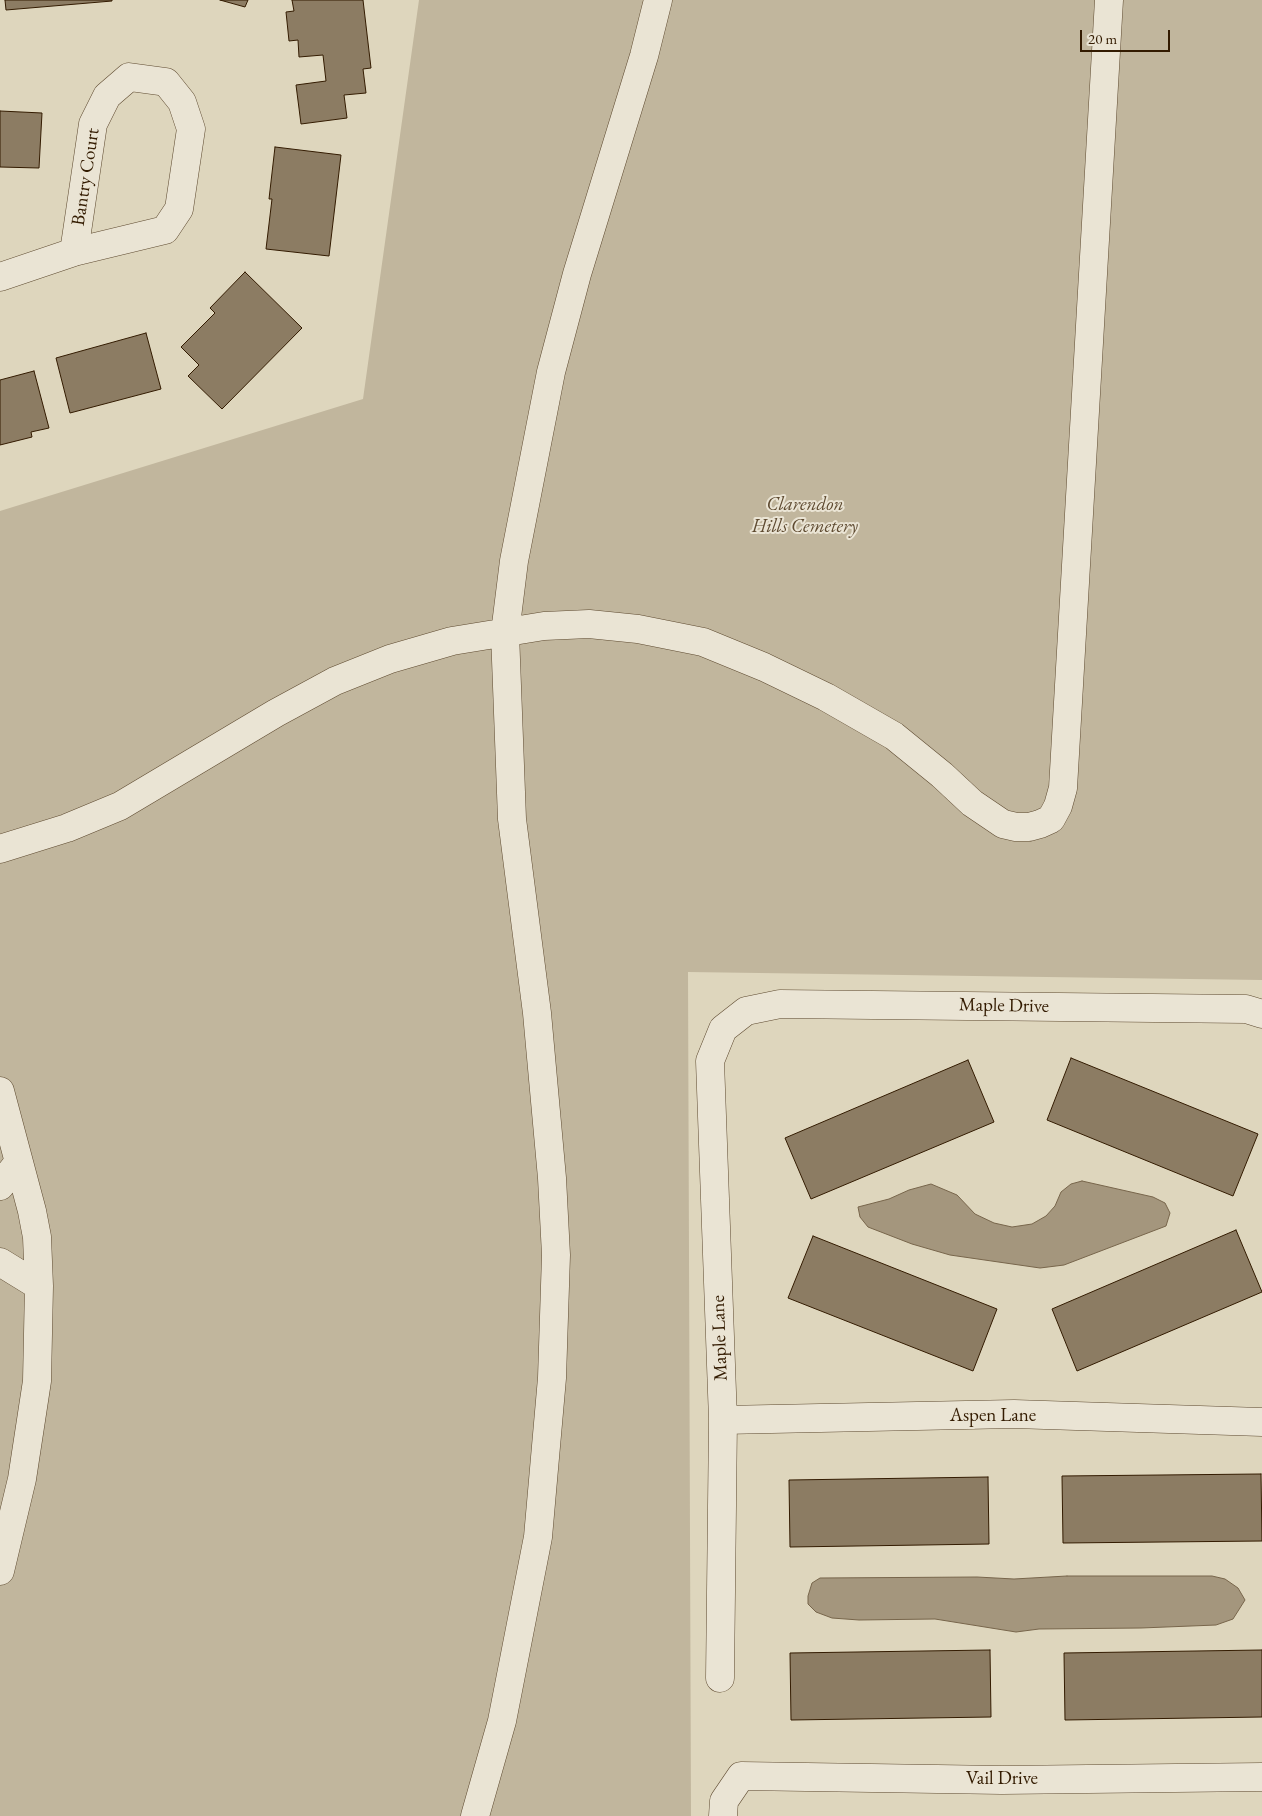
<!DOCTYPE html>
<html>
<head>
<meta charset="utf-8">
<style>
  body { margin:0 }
  #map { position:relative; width:1262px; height:1816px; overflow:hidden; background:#ded6bd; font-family:"EB Garamond",serif }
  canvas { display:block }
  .scale { position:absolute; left:1080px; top:30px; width:90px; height:22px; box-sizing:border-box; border:2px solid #331b01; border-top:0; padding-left:6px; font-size:15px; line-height:18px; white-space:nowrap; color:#331b01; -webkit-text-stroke:4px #eae4d4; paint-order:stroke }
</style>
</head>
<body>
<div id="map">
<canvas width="1262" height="1816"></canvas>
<div class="scale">20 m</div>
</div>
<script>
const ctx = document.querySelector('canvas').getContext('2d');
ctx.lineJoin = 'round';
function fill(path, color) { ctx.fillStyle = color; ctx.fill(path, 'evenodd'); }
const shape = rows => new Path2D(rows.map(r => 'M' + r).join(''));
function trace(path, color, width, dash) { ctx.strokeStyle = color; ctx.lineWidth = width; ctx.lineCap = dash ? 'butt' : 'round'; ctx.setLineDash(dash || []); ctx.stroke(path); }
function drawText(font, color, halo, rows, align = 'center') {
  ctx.font = font + ' "EB Garamond",serif'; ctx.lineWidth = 4; ctx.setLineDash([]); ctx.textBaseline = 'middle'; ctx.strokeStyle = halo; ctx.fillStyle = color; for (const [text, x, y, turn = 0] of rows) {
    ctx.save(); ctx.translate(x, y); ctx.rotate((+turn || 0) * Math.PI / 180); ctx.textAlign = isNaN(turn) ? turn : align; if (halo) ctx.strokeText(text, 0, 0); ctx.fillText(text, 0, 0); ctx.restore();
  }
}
fill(shape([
  [419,0,1262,0,1262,980,688,972,691,1816,0,1816,0,511,363,399]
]), '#c1b69d');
const water = shape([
  [1082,1181,1153,1197,1165,1203,1170,1213,1166,1226,1064,1265,1040,1268,950,1255,912,1244,868,1227,860,1217,858,1207,889,1199,909,1190,931,1184,957,1195,975,1214,994,1223,1012,1227,1032,1224,1046,1216,1055,1206,1061,1192,1071,1184,1082,1181],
  [1067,1576,1212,1576,1225,1579,1238,1588,1245,1600,1233,1619,1216,1625,1141,1628,1039,1629,1016,1632,935,1619,859,1620,832,1618,816,1612,808,1604,808,1596,812,1583,820,1578,977,1577,1014,1579,1067,1576]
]);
fill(water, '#a4967d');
trace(water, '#77654b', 1);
const building = shape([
  [5,0,112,0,112,1,6,10,5,0],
  [220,0,248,0,245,7,220,0],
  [292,0,363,0,371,68,363,69,366,93,344,95,347,118,301,124,296,85,326,81,323,55,299,57,298,40,289,41,286,12,294,11,292,0],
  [0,111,42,113,39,168,0,167,0,111],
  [275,147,341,155,329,256,266,249,272,199,269,199,275,147],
  [245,272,302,328,222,409,188,376,199,365,181,347,215,313,210,308,245,272],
  [146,333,161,389,70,413,56,358,146,333],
  [34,371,49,428,31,432,32,437,0,445,0,380,34,371],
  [1071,1058,1258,1134,1233,1196,1047,1120,1071,1058],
  [968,1060,994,1122,811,1199,785,1138,968,1060],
  [1236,1230,1262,1292,1077,1371,1052,1309,1236,1230],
  [813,1236,997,1309,973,1371,788,1298,813,1236],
  [1261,1474,1262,1541,1063,1543,1062,1476,1261,1474],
  [988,1477,989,1544,790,1547,789,1480,988,1477],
  [990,1650,991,1717,791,1720,790,1653,990,1650],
  [1262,1650,1262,1717,1065,1720,1064,1653,1262,1650]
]);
fill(building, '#8c7c63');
trace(building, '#331b01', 1);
const minor = shape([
  [0,277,74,252,165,230,179,209,191,129,182,102,166,82,129,77,107,96,93,124,74,252],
  [0,849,67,828,120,806,276,713,335,681,390,659,452,641,544,626,589,624,638,629,703,642,764,667,826,697,894,736,942,775,972,803,1003,824,1016,827,1029,827,1040,824,1051,819,1058,806,1063,788,1109,0],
  [0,1091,32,1211,37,1237,39,1286,37,1381,22,1479,0,1571],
  [0,1186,18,1163],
  [0,1262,39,1286],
  [723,1420,1014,1414,1262,1422],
  [720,1678,723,1420,710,1061,723,1029,746,1011,780,1004,1246,1009,1262,1014],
  [475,1816,502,1721,538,1537,552,1378,556,1255,552,1178,537,1013,512,819,505,633,514,561,551,372,577,274,644,56,658,0],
  [723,1816,724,1801,741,1776,1002,1780,1262,1777]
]);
trace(minor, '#5e4a30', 29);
trace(minor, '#eae4d4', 28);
drawText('19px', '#331b01', '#eae4d4', [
  ["Bantry Court",86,177,-81],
  ["Maple Drive",1004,1006,1],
  ["Maple Lane",720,1338,-92],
  ["Aspen Lane",993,1416],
  ["Vail Drive",1002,1779]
]);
drawText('italic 19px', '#5e4a30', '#eae4d4', [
  ["Clarendon",805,505],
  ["Hills Cemetery",805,527]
]);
</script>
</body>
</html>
